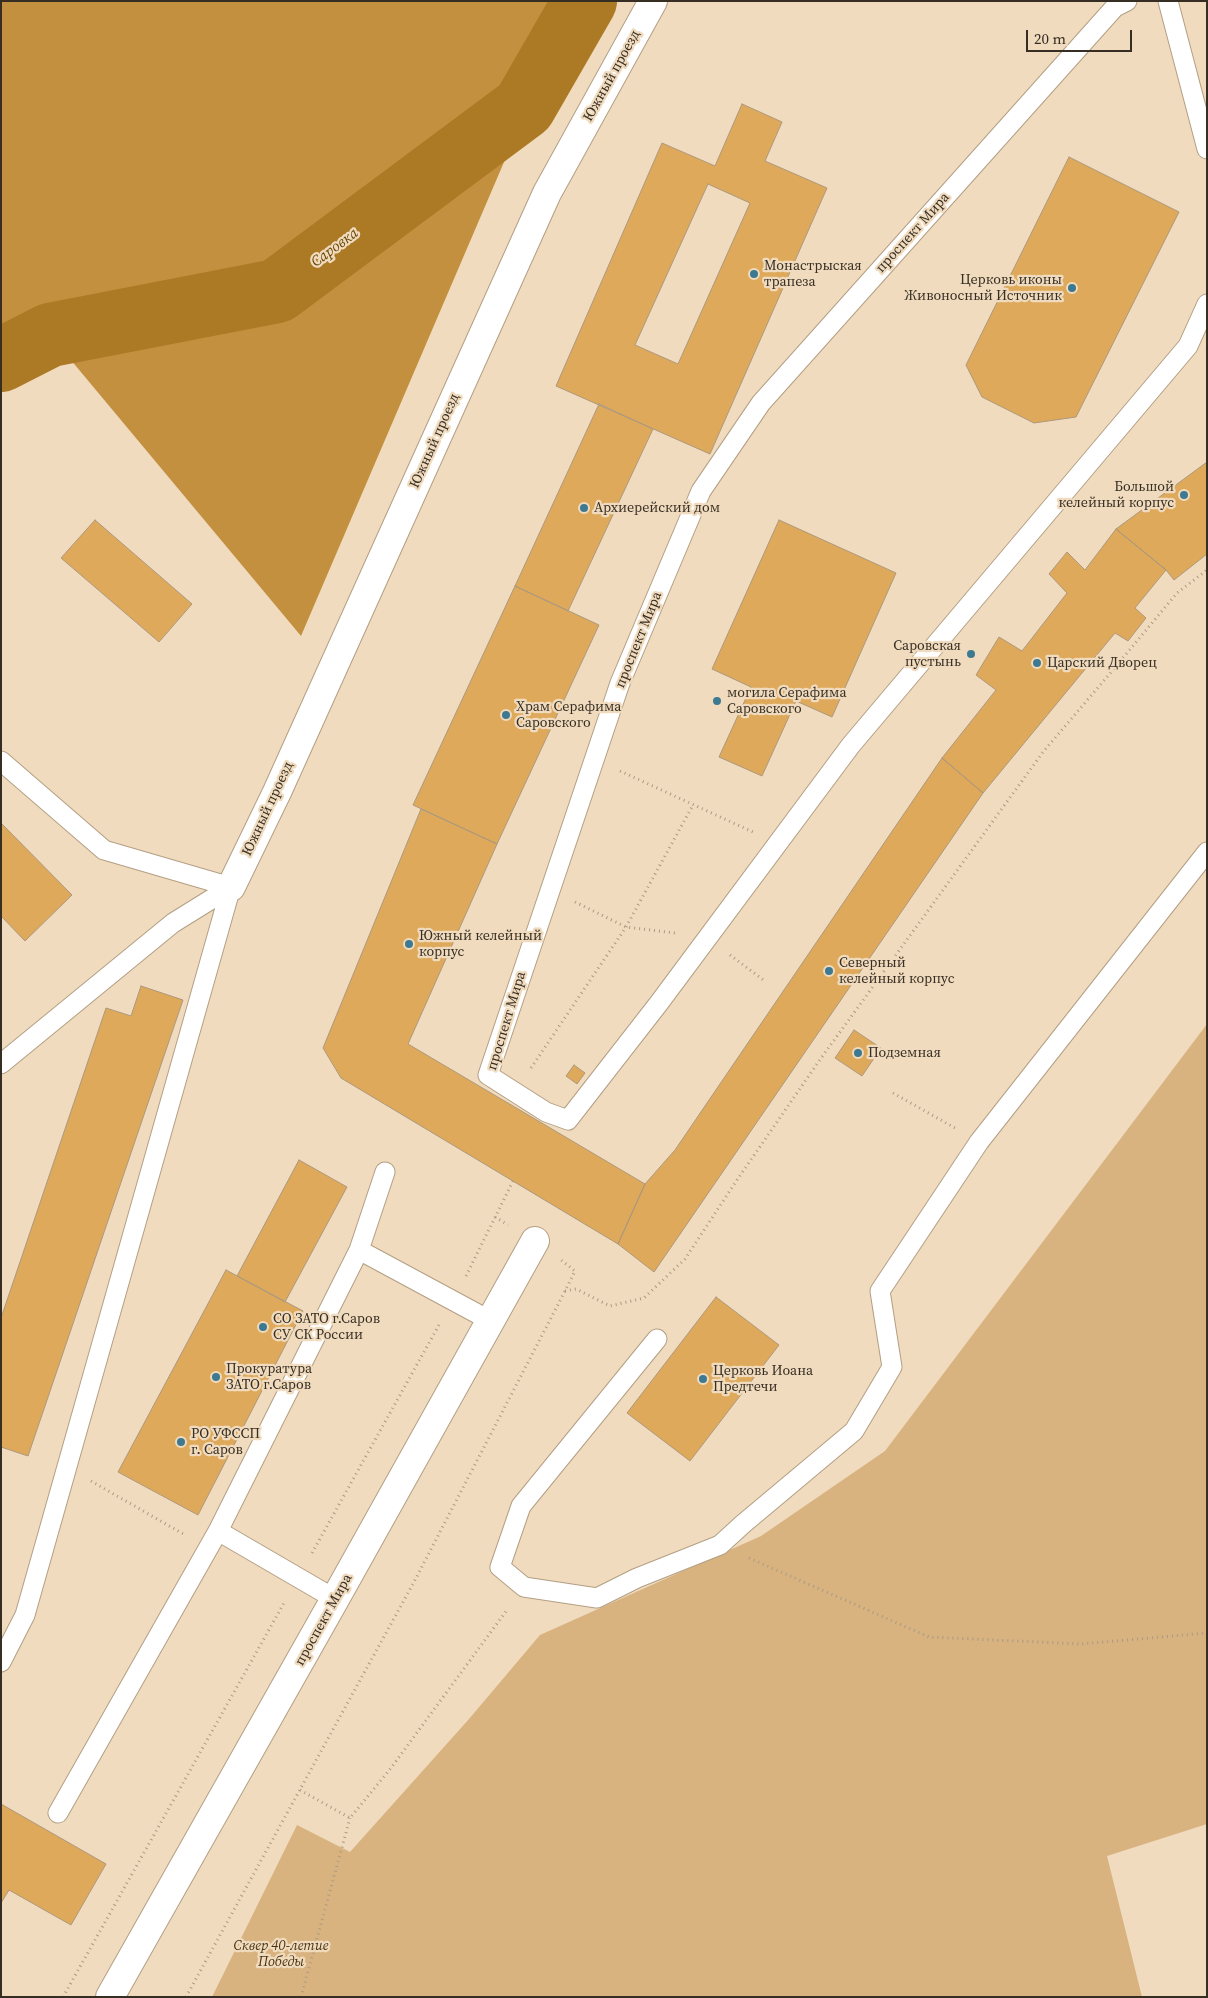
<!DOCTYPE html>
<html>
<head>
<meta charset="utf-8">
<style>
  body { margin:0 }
  #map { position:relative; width:1208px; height:1998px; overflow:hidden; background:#f0dbbe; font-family:"Source Serif 4",serif }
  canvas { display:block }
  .frame { position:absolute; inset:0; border:2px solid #362e23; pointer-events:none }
  .scale { position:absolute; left:1026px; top:30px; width:106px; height:22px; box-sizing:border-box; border:2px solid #362e23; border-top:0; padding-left:6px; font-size:15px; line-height:18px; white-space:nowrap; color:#362e23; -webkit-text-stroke:4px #f0dbbe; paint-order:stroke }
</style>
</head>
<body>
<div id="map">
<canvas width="1208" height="1998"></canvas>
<div class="frame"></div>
<div class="scale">20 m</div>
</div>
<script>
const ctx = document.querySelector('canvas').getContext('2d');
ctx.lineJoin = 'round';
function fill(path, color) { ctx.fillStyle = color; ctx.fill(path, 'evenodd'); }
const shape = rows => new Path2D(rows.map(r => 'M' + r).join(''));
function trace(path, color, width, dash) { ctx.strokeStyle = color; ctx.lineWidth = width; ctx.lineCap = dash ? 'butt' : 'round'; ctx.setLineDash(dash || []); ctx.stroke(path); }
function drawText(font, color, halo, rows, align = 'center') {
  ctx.font = font + ' "Source Serif 4",serif'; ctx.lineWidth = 4.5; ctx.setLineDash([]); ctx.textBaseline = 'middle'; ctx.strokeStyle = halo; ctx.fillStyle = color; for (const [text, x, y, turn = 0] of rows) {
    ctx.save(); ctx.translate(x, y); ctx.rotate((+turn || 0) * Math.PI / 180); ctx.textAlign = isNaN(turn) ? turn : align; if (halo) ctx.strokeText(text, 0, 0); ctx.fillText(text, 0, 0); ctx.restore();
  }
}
fill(shape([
  [1207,1024,1207,1824,1107,1856,1142,1997,212,1997,297,1825,350,1852,469,1719,540,1635,761,1536,885,1451]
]), '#d8b380');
fill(shape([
  [1,1,573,1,301,636,50,335,1,371]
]), '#c3903f');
trace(shape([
  [1,360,50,335,277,291,524,107,585,1]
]), '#ac7925', 64);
const building = shape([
  [742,104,782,122,765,161,827,188,710,454,556,386,662,143,715,166,742,104],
  [708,184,750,203,678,364,635,345,708,184],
  [1069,157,1179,212,1076,417,1034,423,982,397,966,365,1069,157],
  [599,404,653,429,568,611,515,586,599,404],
  [1207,462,1207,554,1174,580,1166,570,1116,529,1207,462],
  [95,520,192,604,159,642,61,558,95,520],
  [779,520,896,573,832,717,796,701,762,776,719,757,751,687,712,669,779,520],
  [1116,529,1166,570,1135,608,1146,618,1128,641,1115,633,983,793,942,758,996,690,976,675,999,637,1022,651,1067,593,1049,574,1067,552,1085,570,1116,529],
  [515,586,599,625,497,844,413,805,515,586],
  [942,758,983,793,654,1272,618,1244,645,1184,675,1150,942,758],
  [421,809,497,844,408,1044,645,1184,618,1244,341,1078,323,1048,421,809],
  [1,823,72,895,25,941,1,916,1,823],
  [141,986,183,1000,28,1456,1,1447,1,1318,106,1008,131,1016,141,986],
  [854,1030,881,1048,862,1076,835,1058,854,1030],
  [574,1065,585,1073,577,1084,566,1076,574,1065],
  [299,1160,347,1187,285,1302,237,1276,299,1160],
  [226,1270,303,1311,198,1515,118,1472,226,1270],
  [716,1297,779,1345,690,1461,627,1413,716,1297],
  [1,1804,106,1864,71,1925,9,1890,1,1903,1,1804]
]);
fill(building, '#dea95a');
trace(building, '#ac987d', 1);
const service = shape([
  [1127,1,1115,7,761,403,701,491,620,683,488,1075,546,1112,568,1120,659,1003,851,745,1188,346,1207,304],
  [1168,1,1207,149],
  [1,761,104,850,231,887],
  [1,1064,173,923,231,887],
  [359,1250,489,1320],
  [657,1339,521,1506,500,1567,524,1587,597,1598,637,1578,720,1545,743,1524,854,1431,892,1367,880,1291,979,1142,1207,852],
  [218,1531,335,1599],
  [1,1662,25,1615,231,887],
  [58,1813,218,1531,359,1250,385,1172]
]);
const minor = shape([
  [231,887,277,792,547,193,653,1],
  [110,1997,335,1599,535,1241]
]);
trace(service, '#b39f84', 21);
trace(minor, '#b39f84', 30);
trace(shape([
  [620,771,753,832],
  [575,902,626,927,675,933],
  [730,955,766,982],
  [531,1068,626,927,693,805],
  [893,1093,955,1128],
  [495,1217,508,1225],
  [466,1276,513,1181],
  [565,1291,576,1289,610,1306,644,1298,685,1259,737,1180,819,1061,1043,752,1107,677,1177,593,1207,570],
  [91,1481,185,1535],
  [312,1553,439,1325],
  [749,1558,929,1637,1081,1644,1207,1633],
  [300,1790,350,1818,391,1768,507,1610],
  [63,1997,284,1603],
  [186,1997,414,1582,565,1291,575,1271,561,1260],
  [301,1997,350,1818]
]), '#ab9a84', 3, [1, 4]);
trace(service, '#fff', 19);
trace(minor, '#fff', 28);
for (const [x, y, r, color] of [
  [754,274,5,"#3d7990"],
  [1072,288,5,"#3d7990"],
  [1184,495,5,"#3d7990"],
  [584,508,5,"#3d7990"],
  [971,654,5,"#3d7990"],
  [1037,663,5,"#3d7990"],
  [717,701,5,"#3d7990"],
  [506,715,5,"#3d7990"],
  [409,944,5,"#3d7990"],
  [829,971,5,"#3d7990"],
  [858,1053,5,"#3d7990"],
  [263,1327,5,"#3d7990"],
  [216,1377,5,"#3d7990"],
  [703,1379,5,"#3d7990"],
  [181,1442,5,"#3d7990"]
]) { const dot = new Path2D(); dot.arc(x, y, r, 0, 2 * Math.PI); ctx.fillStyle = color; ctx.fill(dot); trace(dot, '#f0dbbe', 2); }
drawText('14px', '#362e23', '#f0dbbe', [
  ["Южный проезд",612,76,-61],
  ["проспект Мира",913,233,-48],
  ["Южный проезд",435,441,-66],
  ["проспект Мира",639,640,-68],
  ["Южный проезд",268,809,-65],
  ["проспект Мира",507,1021,-73],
  ["проспект Мира",324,1620,-61]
]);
drawText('14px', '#362e23', '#f0dbbe', [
  ["Монастрыская",764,266],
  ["трапеза",764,282],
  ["Церковь иконы",1062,280,"right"],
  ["Живоносный Источник",1062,296,"right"],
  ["Большой",1174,487,"right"],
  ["келейный корпус",1174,503,"right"],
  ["Архиерейский дом",594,508],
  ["Саровская",961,646,"right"],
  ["пустынь",961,662,"right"],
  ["Царский Дворец",1047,663],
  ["могила Серафима",727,693],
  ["Саровского",727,709],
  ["Храм Серафима",516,707],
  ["Саровского",516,723],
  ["Южный келейный",419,936],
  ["корпус",419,952],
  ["Северный",839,963],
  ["келейный корпус",839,979],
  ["Подземная",868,1053],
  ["СО ЗАТО г.Саров",273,1319],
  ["СУ СК России",273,1335],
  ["Прокуратура",226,1369],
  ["ЗАТО г.Саров",226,1385],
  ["Церковь Иоана",713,1371],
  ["Предтечи",713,1387],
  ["РО УФССП",191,1434],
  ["г. Саров",191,1450]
], 'left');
drawText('italic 14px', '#493310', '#f0dbbe', [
  ["Сквер 40-летие",281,1946],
  ["Победы",281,1962]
]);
drawText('italic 15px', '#694605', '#f0dbbe', [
  ["Саровка",335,248,-37]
]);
</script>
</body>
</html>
